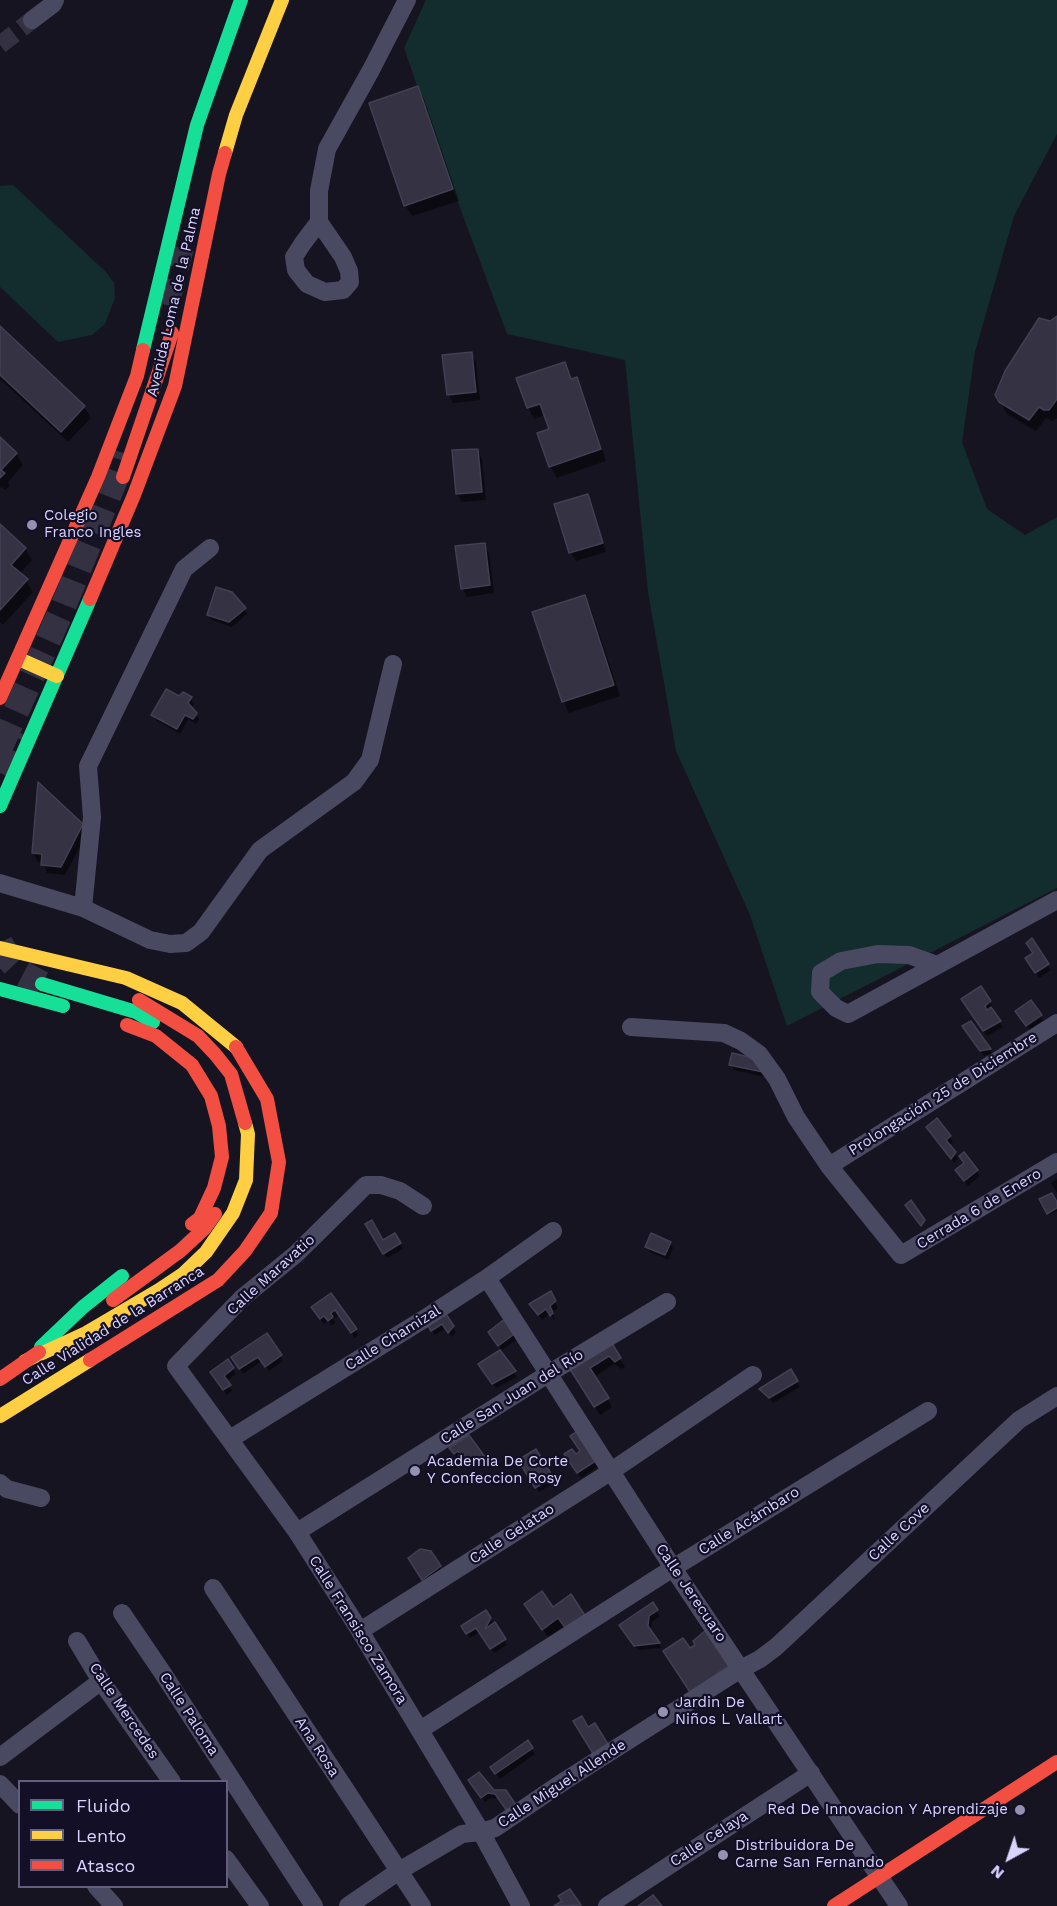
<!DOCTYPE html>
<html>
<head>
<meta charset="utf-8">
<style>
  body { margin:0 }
  #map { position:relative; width:1057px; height:1906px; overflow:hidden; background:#161421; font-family:"Work Sans",sans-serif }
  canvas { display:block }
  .legend { position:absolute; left:18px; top:1780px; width:210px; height:108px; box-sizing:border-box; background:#130f26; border:2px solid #625e7d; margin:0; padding:8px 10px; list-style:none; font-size:18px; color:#d9d4ff }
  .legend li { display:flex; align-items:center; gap:12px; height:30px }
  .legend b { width:30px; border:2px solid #625e7d }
  .north { position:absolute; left:979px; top:1828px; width:60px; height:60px; -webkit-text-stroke:4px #130f26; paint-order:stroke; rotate:220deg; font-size:16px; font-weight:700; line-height:24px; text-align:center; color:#d9d4ff }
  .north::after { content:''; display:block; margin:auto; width:21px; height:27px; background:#d9d4ff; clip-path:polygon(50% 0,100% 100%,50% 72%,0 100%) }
</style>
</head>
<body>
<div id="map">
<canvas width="1057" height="1906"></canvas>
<ul class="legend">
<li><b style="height:8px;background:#16e098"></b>Fluido</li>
<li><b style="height:8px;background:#ffcf43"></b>Lento</li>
<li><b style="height:8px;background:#f24e42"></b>Atasco</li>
</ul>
<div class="north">N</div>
</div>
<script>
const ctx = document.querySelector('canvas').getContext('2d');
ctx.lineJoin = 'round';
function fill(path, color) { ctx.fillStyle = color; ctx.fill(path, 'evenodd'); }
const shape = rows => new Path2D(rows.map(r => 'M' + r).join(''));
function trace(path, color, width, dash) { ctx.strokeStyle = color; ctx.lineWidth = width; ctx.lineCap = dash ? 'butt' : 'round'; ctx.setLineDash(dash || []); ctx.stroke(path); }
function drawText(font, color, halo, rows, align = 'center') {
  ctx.font = font + ' "Work Sans",sans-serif'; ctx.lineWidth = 4.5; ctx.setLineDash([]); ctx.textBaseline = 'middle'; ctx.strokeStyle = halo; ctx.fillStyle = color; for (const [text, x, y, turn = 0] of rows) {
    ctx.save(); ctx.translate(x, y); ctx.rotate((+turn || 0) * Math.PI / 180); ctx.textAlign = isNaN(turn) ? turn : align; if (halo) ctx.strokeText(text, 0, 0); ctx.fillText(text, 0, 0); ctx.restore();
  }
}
fill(shape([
  [426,0,1057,0,1057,134,1014,216,975,352,962,442,987,509,1025,535,1057,517,1057,888,787,1026,750,915,676,751,648,592,625,360,507,334,453,189,404,48],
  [13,185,107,273,114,283,115,298,105,324,92,335,58,342,0,287,0,186]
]), '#132c2d');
fill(shape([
  [418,88,424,99,459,201,412,216,405,205],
  [1057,318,1057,418,1052,421,1046,418,1036,431,1007,414,996,395,1050,323],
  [0,328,84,407,91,418,68,442,0,379],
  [471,354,476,362,480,400,453,403,448,394],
  [565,364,573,380,576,379,583,391,606,461,557,478,550,466,550,430,545,415,534,419,528,407],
  [0,439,16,454,23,465,8,482,10,486,5,490,1,487,0,488],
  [478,450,482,459,486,500,462,502,457,494],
  [587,495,592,504,606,552,576,561,571,553,556,505],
  [0,526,25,549,32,560,19,574,26,580,33,592,3,625,0,622],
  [484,545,489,553,494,593,467,597,462,588],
  [584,597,591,609,620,696,569,713,563,701],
  [244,609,247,614,232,627,212,620,208,615],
  [179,698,191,699,194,704,191,709,199,719,196,724,188,719,180,734,156,720,153,715],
  [39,785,82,825,87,834,65,875,47,873,43,862,38,862,33,853],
  [1032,941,1051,970,1039,978,1027,958,1035,953],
  [980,988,993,1007,991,1009,1003,1027,987,1036,966,1005],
  [1020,1016,1040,1016,1043,1021,1030,1030],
  [970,1023,990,1050,992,1054,984,1056,967,1032],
  [765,1062,766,1077,734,1070,731,1064],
  [931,1132,950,1137,953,1142,949,1145,958,1158,954,1163],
  [964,1154,980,1176,968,1186,960,1175,965,1164],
  [1057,1179,1057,1193,1051,1183],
  [1041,1200,1057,1205,1057,1211,1049,1215],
  [367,1225,383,1242,395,1235,403,1249,387,1258],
  [670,1243,673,1248,668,1260,650,1252,647,1246],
  [550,1293,558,1308,552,1312,555,1319,554,1320,550,1313,542,1320,534,1310],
  [331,1295,358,1335,355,1338,339,1315,333,1319,335,1323,332,1325,328,1321,324,1324,316,1313],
  [442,1310,456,1332,452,1337,446,1328,435,1335,426,1320],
  [506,1320,519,1338,502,1350,493,1338],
  [609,1342,625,1367,621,1369,614,1364,594,1377,612,1407,600,1415,575,1375],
  [500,1352,517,1377,496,1388,483,1370],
  [280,1356,283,1361,269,1371,262,1361,243,1374,233,1358],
  [233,1369,236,1374,226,1381,232,1391,227,1395,215,1377],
  [790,1371,800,1387,773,1403,761,1389],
  [572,1437,599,1466,581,1478,566,1454,575,1456,582,1452],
  [451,1448,484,1457,487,1463,480,1468,476,1461,468,1467,461,1457,458,1459],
  [535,1451,554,1483,539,1492,520,1461],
  [430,1552,443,1572,426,1584,413,1564],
  [542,1594,564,1626,548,1637,531,1613],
  [652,1604,660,1616,652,1622,650,1632,661,1648,638,1650,624,1631],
  [485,1612,507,1645,494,1653,481,1632,470,1638,463,1627],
  [532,1749,535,1754,500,1779,495,1772],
  [473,1786,493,1791,500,1799,491,1798,485,1802]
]), '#0007');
const building = shape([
  [418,86,453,189,404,206,369,103,418,86],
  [1057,316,1057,399,1049,410,1044,410,1039,407,1029,420,999,402,995,395,1005,371,1039,318,1050,321,1057,316],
  [0,326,85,406,61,432,0,375,0,326],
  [472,352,476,392,447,395,442,355,472,352],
  [565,362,571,379,577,377,601,449,549,467,537,433,549,429,540,404,527,408,516,378,565,362],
  [0,437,17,453,1,470,5,473,0,478,0,437],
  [478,449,482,492,456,494,452,450,478,449],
  [588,494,603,543,569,553,554,504,588,494],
  [0,524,26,548,11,565,28,579,0,610,0,524],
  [485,543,490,585,461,589,455,546,485,543],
  [216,587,232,592,246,608,229,622,207,615,216,587],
  [585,595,614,685,562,702,532,612,585,595],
  [166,689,179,696,183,692,192,697,188,703,197,713,193,719,185,715,177,729,151,715,166,689],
  [38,782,83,824,61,867,41,865,42,854,32,853,38,782],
  [1032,938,1049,964,1035,973,1025,958,1033,953,1026,943,1032,938],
  [981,986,991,1001,985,1006,987,1010,991,1007,1001,1021,983,1031,961,999,981,986],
  [1031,1000,1042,1015,1026,1026,1015,1011,1031,1000],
  [971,1021,991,1049,980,1051,962,1026,971,1021],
  [732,1053,766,1061,763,1072,729,1065,732,1053],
  [937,1118,951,1136,946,1140,956,1152,951,1159,926,1127,937,1118],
  [964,1152,978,1170,964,1181,955,1170,964,1163,959,1156,964,1152],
  [1052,1193,1057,1202,1057,1208,1047,1214,1039,1199,1052,1193],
  [911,1200,925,1220,921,1226,905,1205,911,1200],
  [372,1220,383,1240,395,1233,401,1243,383,1254,365,1224,372,1220],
  [651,1233,671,1242,665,1255,645,1247,651,1233],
  [551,1291,556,1301,550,1306,553,1313,550,1316,546,1309,538,1315,529,1304,551,1291],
  [331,1293,357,1329,351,1333,335,1310,331,1313,333,1317,328,1321,324,1316,320,1319,311,1307,331,1293],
  [442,1308,454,1326,448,1333,442,1324,431,1331,424,1319,442,1308],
  [506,1318,517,1332,498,1346,488,1332,506,1318],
  [267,1333,282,1355,265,1367,258,1357,239,1369,231,1357,267,1333],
  [610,1340,621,1358,615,1362,609,1356,590,1368,609,1398,594,1407,568,1366,610,1340],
  [500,1350,516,1371,492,1384,478,1364,500,1350],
  [228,1359,234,1368,224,1376,231,1385,223,1390,210,1372,228,1359],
  [791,1369,798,1381,769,1398,759,1389,791,1369],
  [578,1431,597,1460,577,1473,564,1454,572,1449,576,1454,580,1451,570,1436,578,1431],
  [469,1435,485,1457,475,1464,472,1457,464,1463,458,1456,460,1454,458,1451,454,1454,449,1448,469,1435],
  [536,1449,553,1477,535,1488,518,1460,536,1449],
  [420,1549,431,1551,441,1566,422,1580,408,1558,420,1549],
  [542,1591,553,1607,571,1594,586,1617,567,1630,558,1618,542,1630,524,1604,542,1591],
  [653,1602,658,1610,649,1616,648,1626,660,1643,634,1646,619,1625,653,1602],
  [486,1610,491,1618,485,1629,495,1622,506,1639,490,1649,476,1628,466,1634,461,1626,486,1610],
  [706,1630,731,1664,690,1692,663,1651,683,1638,690,1648,695,1645,693,1641,706,1630],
  [582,1716,588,1727,595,1723,609,1746,594,1755,573,1721,582,1716],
  [528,1740,533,1748,495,1774,490,1767,528,1740],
  [479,1772,494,1790,506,1790,516,1805,507,1811,495,1794,488,1793,481,1798,468,1780,479,1772],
  [570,1889,581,1905,554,1906,562,1901,558,1896,570,1889],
  [653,1895,662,1906,638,1906,653,1895]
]);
fill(building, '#343243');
trace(building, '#433f54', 1.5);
trace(shape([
  [0,45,32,20]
]), '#333142', 18, [18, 9]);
trace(shape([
  [166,305,181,248],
  [0,747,63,607,120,467,124,453],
  [0,773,18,732],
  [0,943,9,959,23,974,42,984]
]), '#333142', 26, [26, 13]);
trace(shape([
  [32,20,53,4,55,0],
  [319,222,303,243,294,257,296,270,307,284,325,292,343,290,350,282,349,271,343,257,319,222,319,191,327,149,371,70,407,0],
  [0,883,83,908,150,940,170,944,186,943,201,932,260,850,354,782,370,760,393,664],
  [83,908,92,817,88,766,184,569,210,548],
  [937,965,909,955,878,954,841,961,821,973,820,992,836,1008,848,1014,1057,900],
  [631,1027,724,1033,741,1041,759,1054,777,1079,796,1117,829,1166,901,1255,1057,1162],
  [829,1166,1057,1023],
  [423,1206,400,1191,381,1185,366,1185,296,1254,242,1298,176,1366,297,1532,360,1631,481,1832,521,1906],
  [487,1278,673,1568,899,1906],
  [230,1439,424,1319,487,1278,553,1231],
  [0,1483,7,1489,41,1498],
  [297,1532,548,1374,667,1302],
  [213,1588,422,1906],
  [122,1613,162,1672,314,1906],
  [360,1631,610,1472,753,1375],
  [77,1641,101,1681,172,1782],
  [420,1730,673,1568,928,1411],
  [0,1757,101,1681],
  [0,1784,20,1805],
  [226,1859,260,1906],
  [96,1886,114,1906],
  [348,1906,399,1871,462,1834,481,1832,495,1828,566,1780,741,1669,760,1659,776,1647,1019,1420,1057,1396],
  [607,1906,811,1773]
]), '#4a4962', 18);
trace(shape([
  [143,350,197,125,241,0],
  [0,806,90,599],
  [42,984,136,1012,153,1022],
  [0,989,63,1006],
  [41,1347,83,1307,122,1276]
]), '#16e098', 14);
trace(shape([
  [225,153,236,115,282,0],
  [19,659,57,676],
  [0,948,126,978,182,1003,236,1047],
  [25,1361,86,1333,159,1290,183,1274,206,1252,233,1213,246,1180,248,1134,245,1123],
  [0,1416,90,1360]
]), '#ffcf43', 14);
trace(shape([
  [123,477,172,333],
  [90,599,134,495,175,386,219,174,225,153],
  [0,698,98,477,137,376,143,350],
  [139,1000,198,1036,215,1054,231,1074,245,1123],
  [127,1025,156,1036,192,1065,211,1096,219,1126,222,1157,214,1188,200,1218,192,1224],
  [113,1300,180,1251,205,1228,215,1214],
  [90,1360,218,1280,245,1251,271,1213,279,1162,267,1099,236,1047],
  [0,1379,39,1352],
  [834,1906,1057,1762]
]), '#f24e42', 14);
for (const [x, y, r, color] of [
  [32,525,6,"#9591b1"],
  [415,1471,6,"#9591b1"],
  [663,1712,6,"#9591b1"],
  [1020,1810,6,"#9591b1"],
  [723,1855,6,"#9591b1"]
]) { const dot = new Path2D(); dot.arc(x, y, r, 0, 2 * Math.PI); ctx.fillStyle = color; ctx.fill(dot); trace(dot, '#130f26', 2); }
drawText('15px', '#d9d4ff', '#130f26', [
  ["Avenida Loma de la Palma",174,302,-77],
  ["Prolongación 25 de Diciembre",943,1094,-32],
  ["Cerrada 6 de Enero",979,1209,-31],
  ["Calle Maravatio",271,1275,-42],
  ["Calle Vialidad de la Barranca",113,1326,-32],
  ["Calle Chamizal",393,1338,-32],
  ["Calle San Juan del Río",512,1397,-32],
  ["Calle Acámbaro",749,1521,-32],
  ["Calle Cove",899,1532,-43],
  ["Calle Gelatao",512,1534,-33],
  ["Calle Jerecuaro",691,1593,56],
  ["Calle Fransisco Zamora",358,1630,58],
  ["Calle Mercedes",124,1711,56],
  ["Calle Paloma",189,1714,57],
  ["Ana Rosa",317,1747,57],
  ["Calle Miguel Allende",562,1784,-33],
  ["Calle Celaya",709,1839,-33]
]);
drawText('15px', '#d9d4ff', '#130f26', [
  ["Colegio",44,516],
  ["Franco Ingles",44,533],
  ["Academia De Corte",427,1462],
  ["Y Confeccion Rosy",427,1479],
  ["Jardin De",675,1703],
  ["Niños L Vallart",675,1720],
  ["Red De Innovacion Y Aprendizaje",1008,1810,"right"],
  ["Distribuidora De",735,1846],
  ["Carne San Fernando",735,1863]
], 'left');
</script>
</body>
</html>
